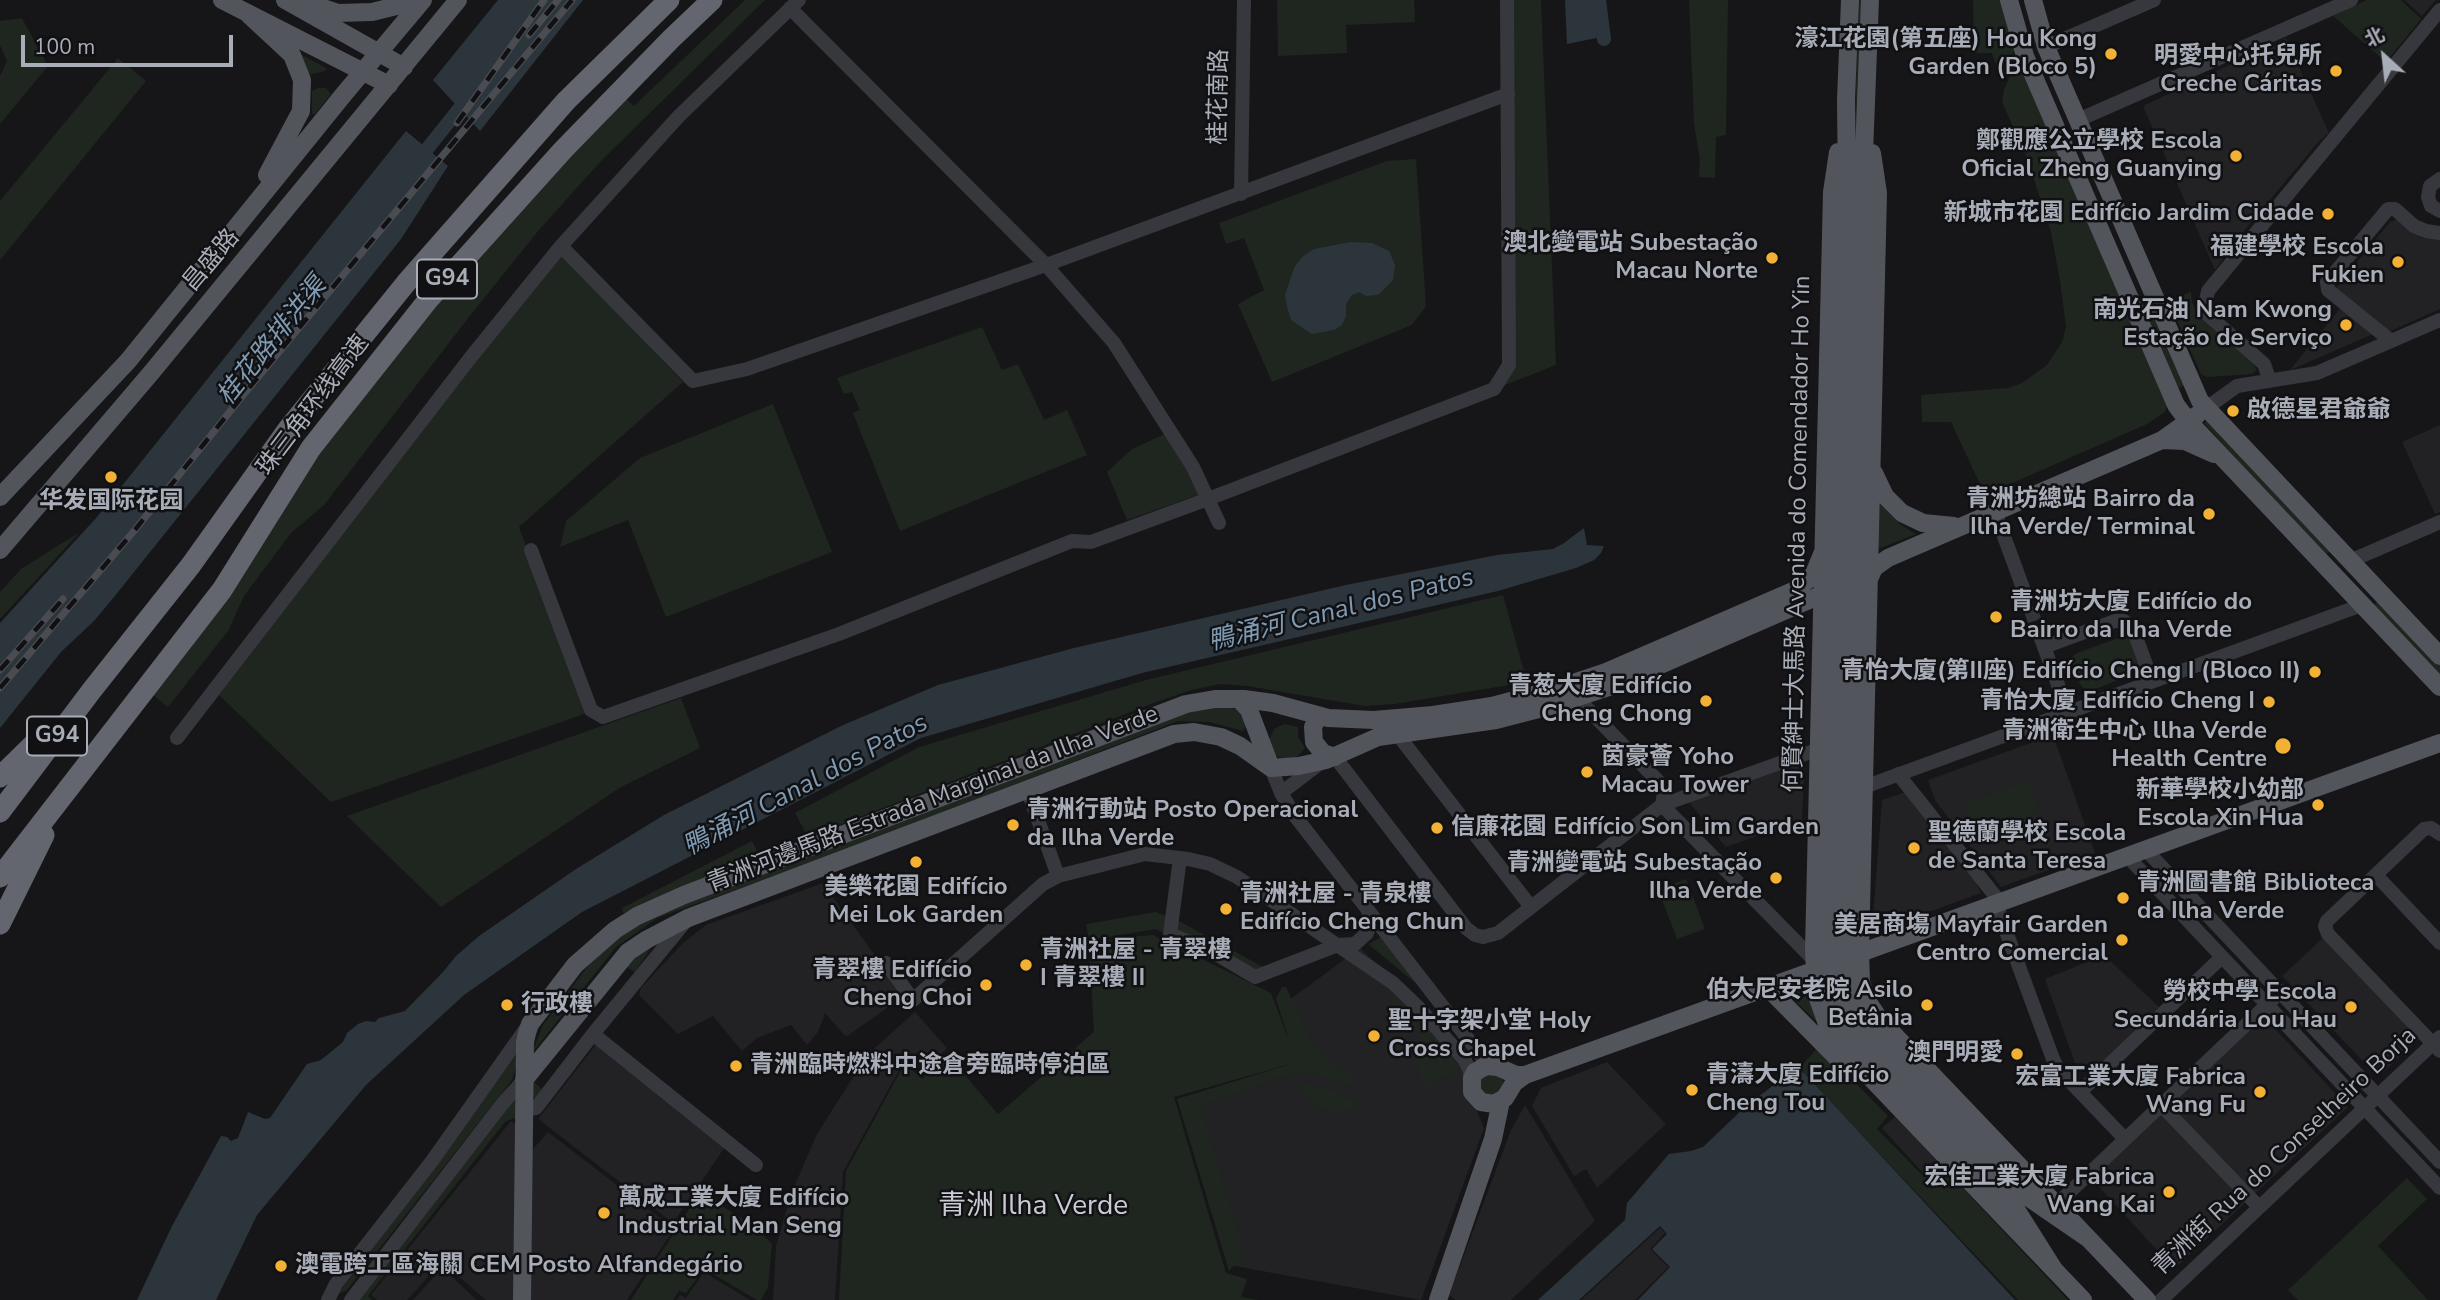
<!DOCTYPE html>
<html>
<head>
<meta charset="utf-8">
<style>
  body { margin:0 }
  #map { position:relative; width:2440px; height:1300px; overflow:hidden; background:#161618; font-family:"Nunito Sans","Noto Sans SC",sans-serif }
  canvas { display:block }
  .north { position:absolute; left:2349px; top:21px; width:70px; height:70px; -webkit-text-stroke:5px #111113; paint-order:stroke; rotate:333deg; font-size:19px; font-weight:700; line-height:28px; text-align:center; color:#a8adb8 }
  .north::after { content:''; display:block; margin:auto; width:24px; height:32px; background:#a8adb8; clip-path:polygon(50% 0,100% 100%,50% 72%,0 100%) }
  .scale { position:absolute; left:21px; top:35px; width:212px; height:32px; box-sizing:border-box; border:4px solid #a8adb8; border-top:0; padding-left:9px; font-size:21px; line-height:24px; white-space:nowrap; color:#a8adb8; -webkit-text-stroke:5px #111113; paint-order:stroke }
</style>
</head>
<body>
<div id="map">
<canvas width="2440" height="1300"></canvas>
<div class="north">北</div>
<div class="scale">100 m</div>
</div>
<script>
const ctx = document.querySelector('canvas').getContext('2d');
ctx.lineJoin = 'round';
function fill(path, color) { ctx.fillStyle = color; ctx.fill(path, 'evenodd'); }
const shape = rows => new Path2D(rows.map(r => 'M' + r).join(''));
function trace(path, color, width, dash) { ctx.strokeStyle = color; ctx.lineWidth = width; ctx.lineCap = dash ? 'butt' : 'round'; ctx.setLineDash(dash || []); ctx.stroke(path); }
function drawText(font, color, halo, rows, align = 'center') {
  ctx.font = font + ' "Nunito Sans","Noto Sans SC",sans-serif'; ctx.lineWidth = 5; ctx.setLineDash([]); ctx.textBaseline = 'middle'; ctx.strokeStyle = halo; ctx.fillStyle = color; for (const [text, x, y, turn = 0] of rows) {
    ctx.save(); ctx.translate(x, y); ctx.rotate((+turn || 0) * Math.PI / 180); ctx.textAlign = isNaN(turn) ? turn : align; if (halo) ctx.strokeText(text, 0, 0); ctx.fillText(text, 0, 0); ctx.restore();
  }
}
fill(shape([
  [2404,0,2436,0,2422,16],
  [2286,38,2329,133,2320,140,2242,233,2215,270,2143,106],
  [2397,219,2422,238,2440,239,2440,309,2386,333,2338,292,2337,287,2390,222],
  [2343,305,2378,332,2290,370],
  [2440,425,2440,512,2435,514,2402,442],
  [2053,735,2095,853,2001,887,1935,800,1928,780],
  [1805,757,1802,820,1726,847,1688,801],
  [1909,791,1928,822,1968,874,1971,873,1981,893,1890,926,1882,925,1873,917,1882,800],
  [823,883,904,996,846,1037,825,1013,818,1032,807,1045,791,1025,757,1038,742,1051,713,1016,678,1034,639,995,641,988,683,943,706,925],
  [2324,937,2420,1038,2378,1077,2282,976],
  [1360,948,1393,979,1461,1062,1475,1107,1484,1128,1421,1300,1229,1265,1182,1104,1301,1063,1281,1006],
  [2104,955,2159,1007,2097,1066,2075,1063,2045,979],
  [915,1012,947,1048,921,1075,904,1061,843,1172,835,1300,773,1300,776,1246,791,1194,817,1134,867,1055],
  [2264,1017,2348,1107,2174,1269,2092,1179],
  [598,1042,727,1144,673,1223,538,1119],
  [1607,1062,1666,1124,1597,1188,1586,1169,1574,1176,1532,1106,1541,1088],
  [1525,1105,1595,1221,1511,1300,1456,1300,1449,1295,1511,1130],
  [1898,1114,1939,1160,1924,1174,1882,1128],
  [511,1121,518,1126,517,1300,486,1300,442,1262,407,1300,377,1300,371,1295],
  [548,1132,674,1229,627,1300,528,1300,526,1157],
  [1660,1228,1665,1233,1650,1249,1668,1267,1635,1300,1581,1300],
  [442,1268,477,1300,413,1300],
  [704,1272,750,1300,677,1300,680,1295,686,1298]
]), '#222225');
fill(shape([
  [745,0,765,0,601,161,539,230,469,317,324,505,291,533,244,596,228,631,168,707,149,692,314,449,432,300,622,95,634,106],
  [1277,0,1414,0,1415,22,1346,25,1347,53,1278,56],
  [1505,0,1541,0,1556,365,1500,387,1515,366],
  [1689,0,1728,0,1726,135,1716,137,1715,178,1699,177,1700,160,1694,123],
  [1858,0,1865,0,1859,165,1854,165],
  [1973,0,2002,0,2016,44,2012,56,2001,65,1996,64,1992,53,1974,53],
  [2367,0,2401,0,2421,19,2386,62,2333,16],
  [22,18,48,66,0,124,0,76,7,61,0,45,0,21],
  [300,54,326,68,325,71,308,75],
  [2018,56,2168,404,2165,412,2147,424,1985,495,1951,422,1922,422,1921,395,2008,388,2022,383,2047,365,2062,342,2066,327,2060,281,2051,232,2027,158,2002,102,2004,90],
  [118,58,146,81,0,260,0,201],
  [318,88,326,88,331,94,315,114,312,114,312,91],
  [1416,159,1426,306,1412,325,1272,382,1238,304,1264,290,1244,238,1226,244,1219,223,1387,161],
  [560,252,683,382,519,527,587,713,331,802,219,695],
  [2191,292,2192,302,2197,313,2253,364,2256,369,2255,372,2252,374,2207,377,2201,374,2172,309,2172,299],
  [2145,305,2151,307,2185,385,2177,389,2143,309],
  [982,327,1002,370,1018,364,1044,420,1067,410,1087,455,900,531,853,413,860,410,852,392,844,394,837,378],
  [773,404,832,552,666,617,628,520,560,547,566,521,640,458],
  [2211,417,2331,551,2323,556,2204,423],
  [1167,433,1201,494,1127,520,1107,472,1132,449],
  [1878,502,1901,525,1916,534,1878,549],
  [80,532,0,619,0,592,21,569],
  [1503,595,1527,682,1395,704,1365,706,1247,686,1220,684,1191,690,1151,704,808,837,795,813,919,747,1146,680],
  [2379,600,2440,665,2440,677,2373,606],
  [2124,636,2130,639,2140,665,2138,672,2090,691,2085,690,2080,684,2072,662,2072,657,2077,653],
  [681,698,700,748,621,787,441,907,347,816],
  [1227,707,1242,711,1246,726,1243,731,1209,722,1178,721,857,846,657,918,616,947,532,1053,543,1025,591,962,612,941,659,912,1170,716,1203,708],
  [1284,724,1298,727,1298,737,1305,748,1297,757,1291,760,1285,760,1274,755,1269,740,1274,729],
  [2028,781,2038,812,1976,834,1965,803],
  [752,841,760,856,623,913,622,908],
  [1686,879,1705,929,1677,939,1658,889],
  [1156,912,1179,921,1265,968,1258,982,1156,929,1089,940,1086,924],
  [1153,935,1271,993,1290,1043,1276,999,1282,987,1286,987,1309,1038,1319,1046,1331,1066,1349,1073,1358,1088,1313,1074,1290,1073,1209,1103,1201,1110,1244,1255,1229,1271,1177,1099,1297,1062,1174,1097,1226,1273,1247,1279,1241,1297,1258,1300,839,1300,846,1171,905,1063,922,1079,947,1054,998,1114,1094,1032,1089,945,1125,937],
  [1383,936,1418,985,1368,944],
  [653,945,635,972,625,966,534,1082,543,1090,535,1098,529,1096,526,1086,619,967],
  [1810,979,1824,1029,1784,990],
  [1394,995,1402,1000,1423,1022,1411,1029,1403,1042,1400,1037,1398,1020,1390,1005],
  [1426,1022,1458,1067,1424,1090,1418,1066,1417,1043,1420,1030],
  [1819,1046,1888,1116,1877,1129,1924,1177,1939,1163,2068,1300,2018,1300,1804,1074,1797,1071],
  [521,1049,512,1080,346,1291,338,1294],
  [1480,1074,1502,1075,1505,1090,1484,1099,1477,1078],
  [1304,1082,1320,1086,1356,1101,1354,1108,1337,1112,1324,1109,1316,1104,1303,1090],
  [518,1096,520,1122,514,1118,505,1122,368,1296,372,1300,359,1300,505,1109],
  [2407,1178,2427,1199,2378,1246,2428,1300,2298,1300,2288,1290],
  [700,1192,757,1228,772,1244,768,1287,761,1300,757,1300,704,1269,686,1293,679,1291,673,1300,631,1300]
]), '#1e261f');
fill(shape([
  [498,0,583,0,480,131,433,80],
  [1565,0,1605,0,1606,36,1567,44],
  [406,131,448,166,401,239,114,597,94,621,61,652,0,728,0,623,97,517],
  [1351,242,1372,243,1389,251,1395,265,1393,280,1378,295,1366,296,1359,292,1352,295,1346,304,1346,316,1342,325,1334,330,1312,334,1291,320,1287,307,1285,295,1294,268,1302,257,1314,249],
  [1584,528,1587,545,1604,546,1601,553,1594,560,1576,568,1498,591,1142,673,921,738,582,912,464,995,366,1085,257,1215,216,1300,137,1300,172,1226,221,1136,227,1137,231,1141,238,1138,248,1112,265,1119,270,1118,307,1064,321,1060,343,1042,347,1033,358,1024,366,1021,375,1022,379,1018,405,1011,443,972,456,956,479,936,576,869,664,815,843,725,938,685,1074,648,1346,585,1497,555,1553,549,1564,543],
  [1792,1071,1804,1073,2015,1300,1638,1300,1670,1267,1652,1249,1667,1234,1660,1226,1579,1300,1538,1300,1625,1220,1627,1203,1669,1154,1691,1151,1703,1147,1745,1107]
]), '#2c353c');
trace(shape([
  [1599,0,1604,39],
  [416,163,471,94]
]), '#2c353c', 14);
trace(shape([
  [2023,588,2039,633]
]), '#333438', 14, [14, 7]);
trace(shape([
  [790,8,1046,265,1114,343,1193,467,1219,523],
  [2046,47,2154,0],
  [2078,120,2351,0],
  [2440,179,2430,186,2428,197,2431,206,2440,211],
  [1241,194,1244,0],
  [561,246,693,381,747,369,1046,265,1508,94],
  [2391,341,2328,290,2327,282,2388,209,2395,209,2414,226,2426,231,2440,233],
  [2270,381,2264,364,2207,314,2205,306,2208,291,2440,10],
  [2205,409,2237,386,2317,373,2440,320],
  [1995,512,2023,588],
  [531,550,591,710,603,717,839,634,1072,541,1091,542,1208,499,1494,389,1509,365,1507,0],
  [2350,561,2440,522],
  [2039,633,2068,712],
  [2044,647,2115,621,2124,621,2133,629,2152,681],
  [1577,698,1659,782,1664,793,1662,805,1814,960],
  [1398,735,1531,907],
  [177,738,471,357,561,246,679,116,799,0],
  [1335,757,1466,928,1475,935,1483,937,1498,933,1662,805,1819,749],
  [1271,768,1281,793,1295,816,1482,1057,1492,1065],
  [1898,774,2000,902],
  [1864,787,2362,605],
  [1027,789,1058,876],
  [1281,793,1319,764],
  [2440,834,2431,828,2424,829,2327,921,2325,926,2328,934,2440,1051],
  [2146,850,2440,1162],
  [2127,856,2440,1188],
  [1180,858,1170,934,1216,954,1255,977,1338,945,1355,944,1367,933,1370,925,1368,910],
  [2376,875,2440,943],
  [1996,904,2053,1059,2058,1069,2125,1139],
  [886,963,913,1000,1043,884,1058,876,1145,854,1188,859,1210,864,1237,877,1393,983,1418,1007,1464,1059,1470,1071,1471,1084],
  [593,1034,756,1165],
  [2080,1092,2222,957],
  [2161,1105,2259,1207],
  [524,1110,536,1108,593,1034,685,922],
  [2056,1205,2274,998],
  [328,1300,336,1284,432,1161,527,1027],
  [351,1300,503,1103,524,1080],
  [2161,1300,2440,1037]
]), '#37383d', 14);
trace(shape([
  [222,0,389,85],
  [285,0,404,67],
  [1850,0,1846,100,1847,192,1829,960,1831,989,1837,1008,1851,1034,2014,1206,2055,1271],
  [1870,0,1862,204,1844,960,1846,986,1854,1010,1868,1031,2025,1195,2089,1239],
  [2009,0,2025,56,2176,405,2188,421,2440,687],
  [2033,0,2046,47,2200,401,2440,656],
  [305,2,338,13,372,12,421,0],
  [249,15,292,55,302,80,301,111,267,175],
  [1838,152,1832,192,1814,949,1816,993,1827,1024,1846,1052,2083,1300],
  [1872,153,1878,193,1860,950,1861,982,1868,1002,1880,1020,2147,1300],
  [2162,440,2185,441,2214,454],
  [1874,473,1885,496,1902,513,1923,523,1954,526],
  [0,497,128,361,344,94,423,0],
  [0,550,151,373,458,0],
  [1869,579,1874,568,1888,558,2162,440,2197,415],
  [1239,699,1249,710,1271,768],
  [1318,717,1313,727,1314,742,1323,753,1335,757],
  [1271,768,1299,766,1326,760,1378,737,1496,720,1554,705,1612,686,1832,590],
  [1851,954,1860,953,2440,743],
  [1767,987,1846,1067],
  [1525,1075,1516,1075,1498,1067,1486,1066,1475,1072,1472,1078,1472,1092,1481,1102,1494,1104,1505,1098,1514,1083,1525,1075,1824,967],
  [524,1080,628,952,646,940,688,918,1174,734,1194,732,1221,737,1240,746,1271,768],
  [522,1300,525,1042,527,1033,530,1024,575,965,615,930,637,916,684,895,1186,704,1215,699,1244,699,1273,703,1328,718,1374,720,1433,715,1492,706,1549,691,1606,672,1793,591,1813,576,1823,552],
  [1438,1300,1493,1139,1501,1101]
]), '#53555c', 18);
trace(shape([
  [0,777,51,727],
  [0,812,92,690,191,565,288,429,406,283,566,101,669,0],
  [0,877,222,590,311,448,428,300,563,150,671,39,712,0],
  [0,924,44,835]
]), '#63666e', 21);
const rail = shape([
  [529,35,558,0],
  [457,123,544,0],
  [0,670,63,599],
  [0,688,134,531,244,394,572,0]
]);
trace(rail, '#4a4c52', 7);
trace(rail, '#111113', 4.5, [13]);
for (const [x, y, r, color] of [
  [2111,54,7,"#f2b134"],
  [2336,71,7,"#f2b134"],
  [2236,156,7,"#f2b134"],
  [2328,214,7,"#f2b134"],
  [1772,258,7,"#f2b134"],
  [2398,262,7,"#f2b134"],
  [2346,325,7,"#f2b134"],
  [2233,411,7,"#f2b134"],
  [111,477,7,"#f2b134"],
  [2209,514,7,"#f2b134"],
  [1996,617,7,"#f2b134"],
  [2315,672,7,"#f2b134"],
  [1706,701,7,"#f2b134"],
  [2269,702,7,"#f2b134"],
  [2283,746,9,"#f2b134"],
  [1587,772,7,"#f2b134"],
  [2318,805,7,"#f2b134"],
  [1013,825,7,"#f2b134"],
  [1437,828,7,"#f2b134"],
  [1914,848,7,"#f2b134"],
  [916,862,7,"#f2b134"],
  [1776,878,7,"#f2b134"],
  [2123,898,7,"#f2b134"],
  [1226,909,7,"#f2b134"],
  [2122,940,7,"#f2b134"],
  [1026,965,7,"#f2b134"],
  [986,985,7,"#f2b134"],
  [507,1005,7,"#f2b134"],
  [1927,1005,7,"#f2b134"],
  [2351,1007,7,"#f2b134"],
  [1374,1036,7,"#f2b134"],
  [2017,1054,7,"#f2b134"],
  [736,1066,7,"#f2b134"],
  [1692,1090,7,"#f2b134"],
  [2260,1092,7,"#f2b134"],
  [2169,1192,7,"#f2b134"],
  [604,1213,7,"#f2b134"],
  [281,1266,7,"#f2b134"]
]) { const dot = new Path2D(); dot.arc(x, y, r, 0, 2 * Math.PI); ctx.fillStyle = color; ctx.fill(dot); trace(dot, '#111113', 2.5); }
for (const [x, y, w] of [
  [447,279,60],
  [57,736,60]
]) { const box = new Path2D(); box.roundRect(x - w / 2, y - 19.5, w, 39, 5); ctx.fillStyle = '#111113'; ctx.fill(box); trace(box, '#a8adb8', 2); }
drawText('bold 23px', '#a8adb8', null, [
  ["G94",447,279],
  ["G94",57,736]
]);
drawText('bold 24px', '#a8adb8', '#111113', [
  ["濠江花園(第五座) Hou Kong",2097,40],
  ["Garden (Bloco 5)",2097,68],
  ["明愛中心托兒所",2322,57],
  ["Creche Cáritas",2322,85],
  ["鄭觀應公立學校 Escola",2222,142],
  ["Oficial Zheng Guanying",2222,170],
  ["新城市花園 Edifício Jardim Cidade",2314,214],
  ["澳北變電站 Subestação",1758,244],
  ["Macau Norte",1758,272],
  ["福建學校 Escola",2384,248],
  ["Fukien",2384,276],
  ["南光石油 Nam Kwong",2332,311],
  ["Estação de Serviço",2332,339],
  ["啟德星君爺爺",2247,411,"left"],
  ["青洲坊總站 Bairro da",2195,500],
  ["Ilha Verde/ Terminal",2195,528],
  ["华发国际花园",111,502,"center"],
  ["青洲坊大廈 Edifício do",2010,603,"left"],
  ["Bairro da Ilha Verde",2010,631,"left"],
  ["青怡大廈(第II座) Edifício Cheng I (Bloco II)",2301,672],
  ["青葱大廈 Edifício",1692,687],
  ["Cheng Chong",1692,715],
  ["青怡大廈 Edifício Cheng I",2255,702],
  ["青洲衛生中心 llha Verde",2267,732],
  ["Health Centre",2267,760],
  ["茵豪薈 Yoho",1601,758,"left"],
  ["Macau Tower",1601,786,"left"],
  ["新華學校小幼部",2304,791],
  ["Escola Xin Hua",2304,819],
  ["青洲行動站 Posto Operacional",1027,811,"left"],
  ["da Ilha Verde",1027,839,"left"],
  ["信廉花園 Edifício Son Lim Garden",1451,828,"left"],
  ["聖德蘭學校 Escola",1928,834,"left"],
  ["de Santa Teresa",1928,862,"left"],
  ["青洲變電站 Subestação",1762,864],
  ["Ilha Verde",1762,892],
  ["青洲圖書館 Biblioteca",2137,884,"left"],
  ["da Ilha Verde",2137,912,"left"],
  ["美樂花園 Edifício",916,888,"center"],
  ["Mei Lok Garden",916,916,"center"],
  ["青洲社屋 - 青泉樓",1240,895,"left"],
  ["Edifício Cheng Chun",1240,923,"left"],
  ["美居商塲 Mayfair Garden",2108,926],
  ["Centro Comercial",2108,954],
  ["青洲社屋 - 青翠樓",1040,951,"left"],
  ["I 青翠樓 II",1040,979,"left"],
  ["青翠樓 Edifício",972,971],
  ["Cheng Choi",972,999],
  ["伯大尼安老院 Asilo",1913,991],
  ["Betânia",1913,1019],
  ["勞校中學 Escola",2337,993],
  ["Secundária Lou Hau",2337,1021],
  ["行政樓",521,1005,"left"],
  ["聖十字架小堂 Holy",1388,1022,"left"],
  ["Cross Chapel",1388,1050,"left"],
  ["澳門明愛",2003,1054],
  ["青洲臨時燃料中途倉旁臨時停泊區",750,1066,"left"],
  ["青濤大廈 Edifício",1706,1076,"left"],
  ["Cheng Tou",1706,1104,"left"],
  ["宏富工業大廈 Fabrica",2246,1078],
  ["Wang Fu",2246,1106],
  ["宏佳工業大廈 Fabrica",2155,1178],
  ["Wang Kai",2155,1206],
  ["萬成工業大廈 Edifício",618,1199,"left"],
  ["Industrial Man Seng",618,1227,"left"],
  ["澳電跨工區海關 CEM Posto Alfandegário",295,1266,"left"]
], 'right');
drawText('24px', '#a8adb8', '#111113', [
  ["桂花南路",1220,97,-89],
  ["昌盛路",212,261,-50],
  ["珠三角环线高速",314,406,-53],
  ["何賢紳士大馬路 Avenida do Comendador Ho Yin",1799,534,-89],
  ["青洲河邊馬路 Estrada Marginal da Ilha Verde",933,800,-21],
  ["青洲街 Rua do Conselheiro Borja",2285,1152,-43]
]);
drawText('italic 26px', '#7f9bb3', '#111113', [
  ["桂花路排洪渠",273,342,-51],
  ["鴨涌河 Canal dos Patos",1341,611,-14],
  ["鴨涌河 Canal dos Patos",806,786,-28]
]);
drawText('28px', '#c9ccd4', '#111113', [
  ["青洲 Ilha Verde",1033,1207]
]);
</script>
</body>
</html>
